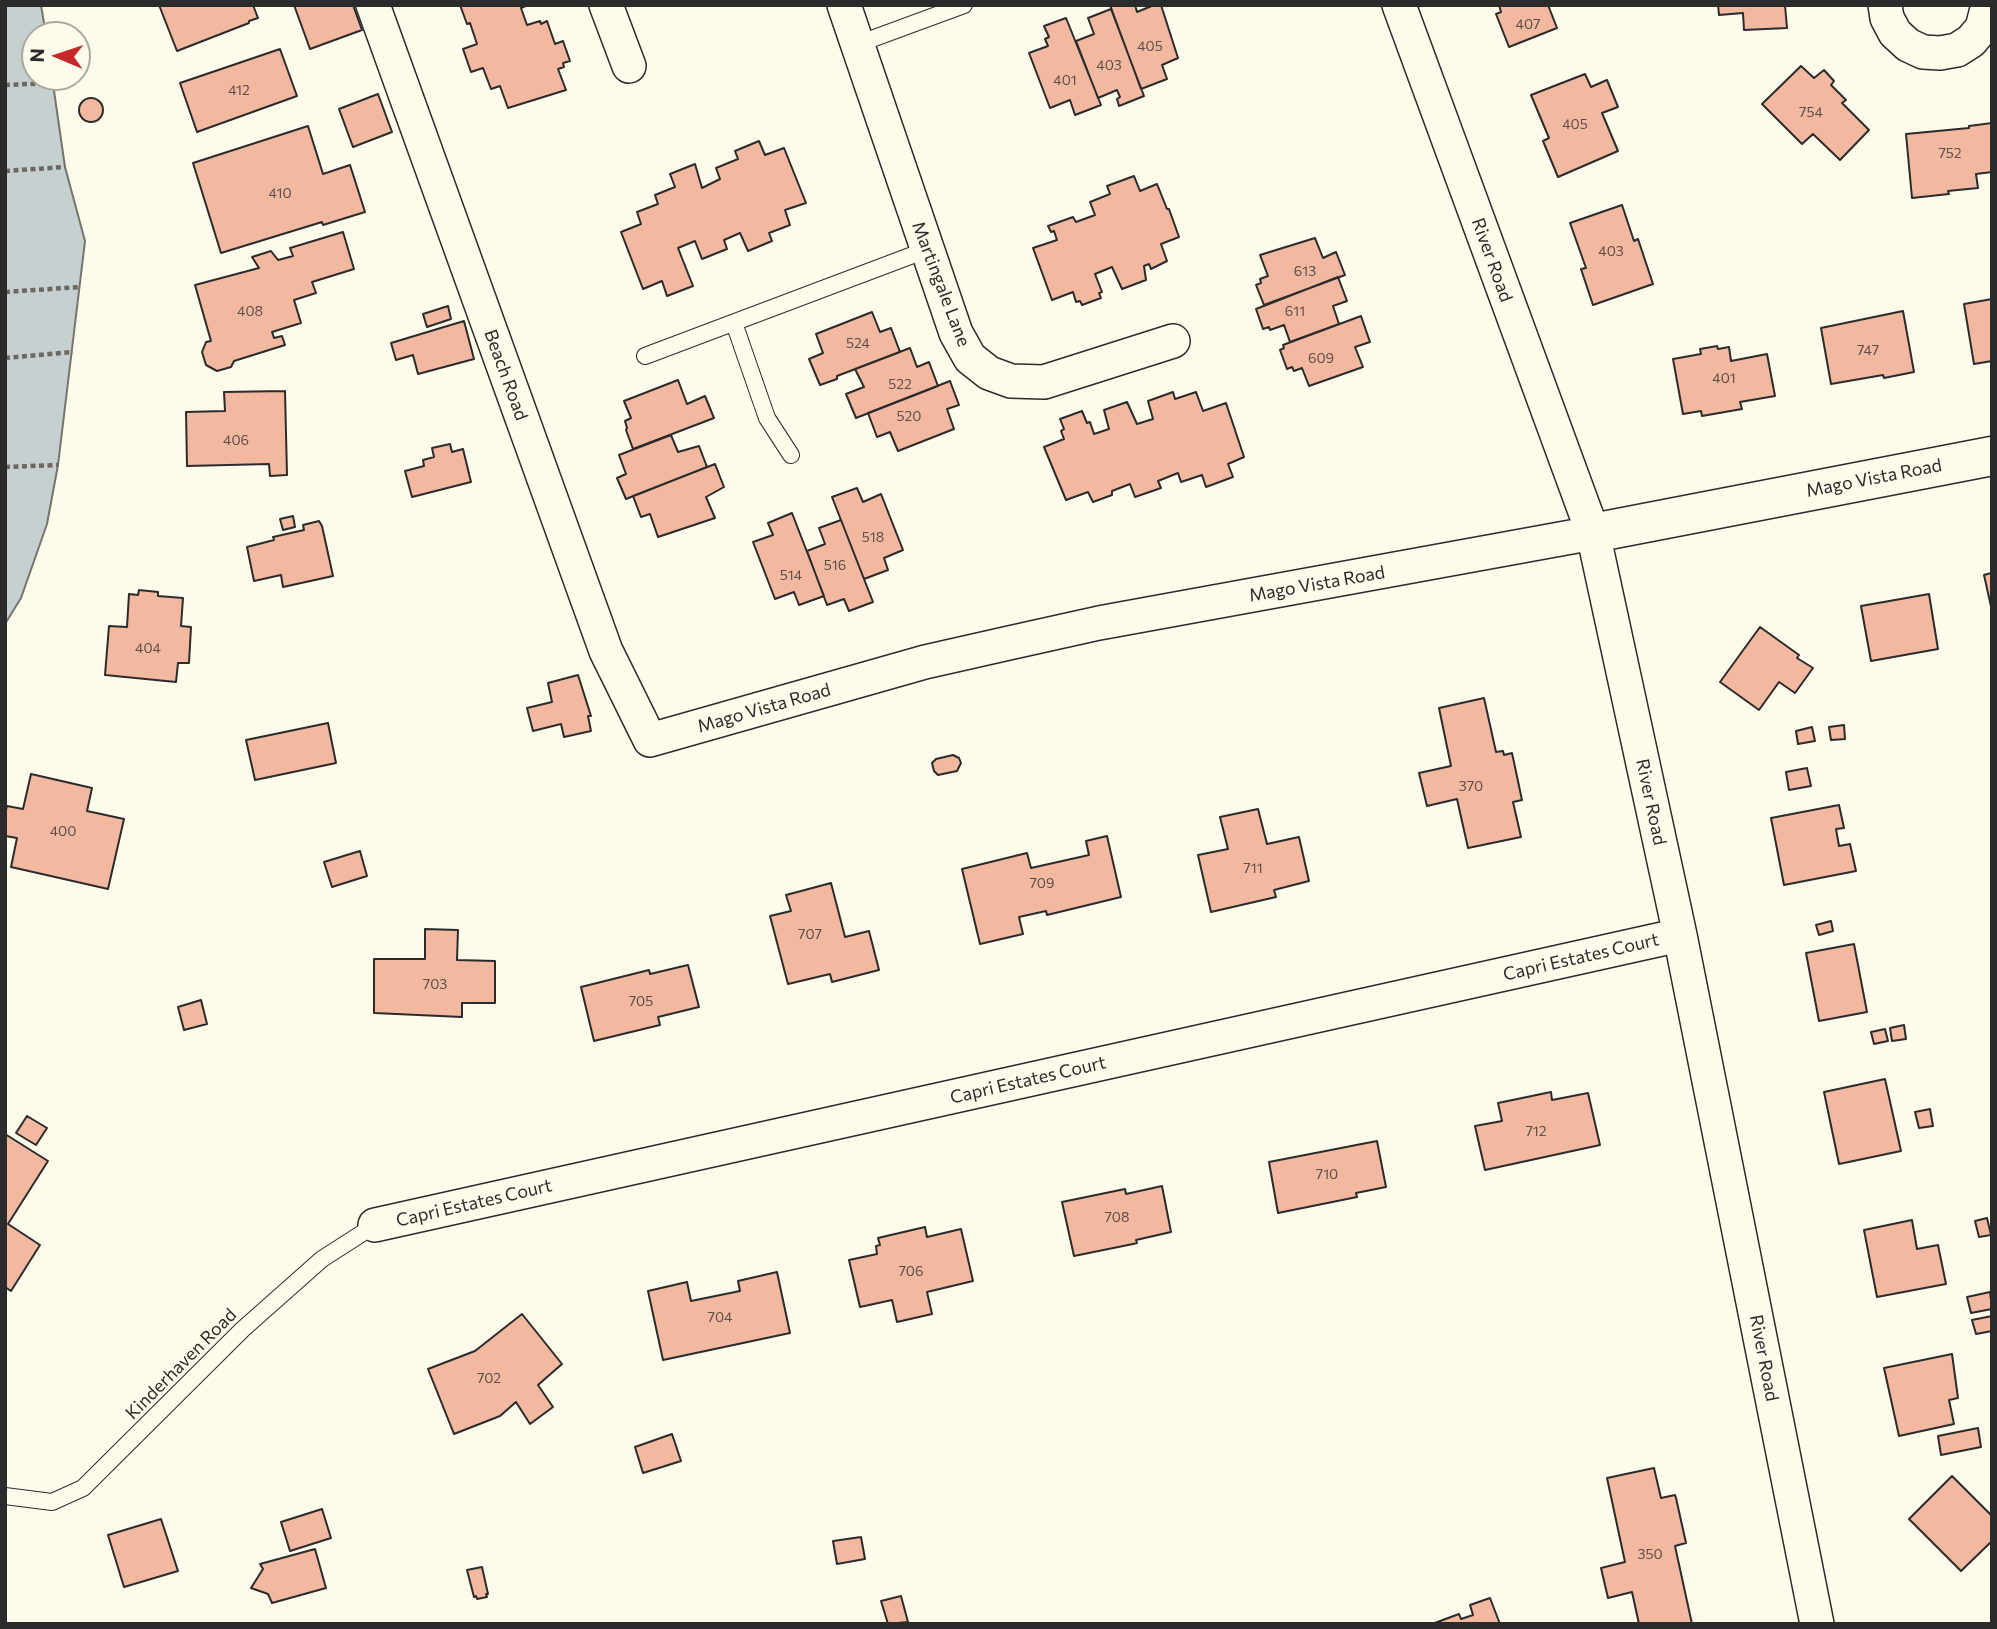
<!DOCTYPE html>
<html>
<head>
<meta charset="utf-8">
<style>
  body { margin:0 }
  #map { position:relative; width:1997px; height:1629px; overflow:hidden; background:#fdfbea; font-family:Commissioner,sans-serif }
  canvas { display:block }
  .frame { position:absolute; inset:0; border:7px solid #2b2b2b; pointer-events:none }
  .north { position:absolute; left:21px; top:21px; width:70px; height:70px; box-sizing:border-box; background:#fdfbea; border:2px solid #a9a89e; border-radius:50%; rotate:272deg; font-size:19px; font-weight:700; line-height:28px; text-align:center; color:#2b2b2b }
  .north::after { content:''; display:block; margin:auto; width:24px; height:32px; background:#c62828; clip-path:polygon(50% 0,100% 100%,50% 72%,0 100%) }
</style>
</head>
<body>
<div id="map">
<canvas width="1997" height="1629"></canvas>
<div class="frame"></div>
<div class="north">N</div>
</div>
<script>
const ctx = document.querySelector('canvas').getContext('2d');
ctx.lineJoin = 'round';
function fill(path, color) { ctx.fillStyle = color; ctx.fill(path, 'evenodd'); }
const shape = rows => new Path2D(rows.map(r => 'M' + r).join(''));
function trace(path, color, width, dash) { ctx.strokeStyle = color; ctx.lineWidth = width; ctx.lineCap = dash ? 'butt' : 'round'; ctx.setLineDash(dash || []); ctx.stroke(path); }
function drawText(font, color, halo, rows, align = 'center') {
  ctx.font = font + ' Commissioner,sans-serif'; ctx.lineWidth = 5; ctx.setLineDash([]); ctx.textBaseline = 'middle'; ctx.strokeStyle = halo; ctx.fillStyle = color; for (const [text, x, y, turn = 0] of rows) {
    ctx.save(); ctx.translate(x, y); ctx.rotate((+turn || 0) * Math.PI / 180); ctx.textAlign = isNaN(turn) ? turn : align; if (halo) ctx.strokeText(text, 0, 0); ctx.fillText(text, 0, 0); ctx.restore();
  }
}
const water = shape([
  [5,5,41,5,46,35,35,35,35,77,52,77,65,167,85,241,58,465,47,524,21,598,5,624,5,5]
]);
fill(water, '#c7d0d0');
trace(water, '#74746e', 2);
const building = shape([
  [159,5,253,5,258,18,249,21,249,23,177,51,159,5],
  [294,5,353,5,362,30,310,49,294,5],
  [460,5,528,5,521,8,527,25,540,21,541,24,547,21,555,44,563,41,570,61,563,63,564,67,558,69,566,90,508,108,500,86,491,89,483,68,471,72,463,49,477,44,470,23,467,24,460,5],
  [1110,5,1135,5,1137,12,1154,5,1161,5,1178,58,1162,65,1167,79,1141,89,1110,5],
  [1499,5,1548,5,1557,28,1509,47,1496,14,1501,12,1499,5],
  [1718,5,1785,5,1787,28,1744,30,1743,13,1719,15,1718,5],
  [1111,9,1144,96,1119,106,1117,99,1120,97,1117,90,1098,98,1076,41,1094,34,1088,18,1111,9],
  [1066,18,1101,105,1075,115,1070,100,1050,108,1029,53,1048,46,1045,39,1049,37,1044,26,1066,18],
  [280,49,297,96,197,132,180,83,280,49],
  [1801,66,1814,78,1824,70,1834,81,1831,85,1846,100,1842,103,1869,130,1840,160,1813,134,1802,144,1762,104,1801,66],
  [1585,74,1591,87,1607,80,1618,107,1602,113,1618,151,1558,177,1543,141,1549,138,1531,95,1585,74],
  [378,94,392,132,353,147,339,109,378,94],
  '79 110a12 12 0 1 1 24 0a12 12 0 1 1-24 0Z',
  [1992,123,1992,172,1976,174,1978,188,1948,191,1949,194,1912,198,1906,134,1969,128,1969,126,1992,123],
  [308,126,323,174,350,165,365,212,323,225,322,222,221,253,193,163,308,126],
  [759,141,765,155,784,148,806,203,785,210,790,225,769,233,772,241,748,251,740,233,724,240,727,249,702,259,695,241,678,248,693,286,667,296,662,281,643,289,621,232,641,224,637,212,658,204,655,195,675,187,670,174,695,164,702,188,720,179,716,168,738,159,735,151,759,141],
  [1134,176,1140,191,1157,184,1167,209,1169,209,1179,237,1161,244,1167,261,1151,269,1149,264,1144,266,1146,280,1122,289,1112,267,1095,274,1102,292,1099,293,1101,298,1082,305,1080,301,1076,302,1073,292,1052,300,1033,248,1057,240,1054,231,1051,232,1048,226,1073,217,1076,222,1095,215,1090,202,1110,194,1107,186,1134,176],
  [1622,205,1634,241,1638,239,1653,284,1593,305,1581,269,1586,268,1570,223,1622,205],
  [343,232,354,269,312,282,316,293,294,300,301,323,272,332,274,338,282,336,285,345,234,361,231,367,217,371,206,365,202,352,206,342,211,341,195,285,259,268,252,257,271,251,278,260,293,256,290,248,343,232],
  [1315,238,1323,258,1336,252,1345,275,1264,305,1256,285,1261,283,1260,279,1268,276,1260,255,1315,238],
  [1338,277,1347,301,1333,306,1339,324,1290,342,1284,325,1270,330,1269,327,1263,329,1256,309,1338,277],
  [1992,299,1992,361,1974,364,1964,304,1992,299],
  [448,306,451,319,427,327,423,314,448,306],
  [1903,311,1914,372,1884,378,1883,375,1831,384,1821,328,1903,311],
  [872,312,880,332,891,328,900,352,837,376,837,379,820,385,809,359,823,353,816,334,872,312],
  [1361,316,1370,342,1355,347,1363,367,1309,386,1302,368,1294,371,1292,367,1287,369,1280,350,1284,348,1283,345,1361,316],
  [464,321,474,359,418,374,413,355,396,360,391,343,464,321],
  [1717,346,1718,349,1729,347,1731,361,1767,354,1775,396,1740,402,1742,409,1702,416,1701,411,1683,414,1673,359,1701,354,1700,349,1717,346],
  [910,348,917,367,929,362,938,386,856,418,846,394,864,387,855,369,910,348],
  [678,380,687,404,705,396,714,418,633,449,626,430,627,428,625,421,631,418,624,401,678,380],
  [950,381,959,405,947,409,954,429,898,451,890,432,877,437,868,413,950,381],
  [285,391,287,475,270,476,269,464,187,466,186,412,225,411,224,392,285,391],
  [1173,392,1175,399,1196,392,1203,411,1226,403,1244,457,1228,464,1233,477,1206,487,1202,475,1181,482,1178,473,1158,481,1161,488,1135,497,1130,484,1112,491,1112,495,1093,502,1088,492,1066,500,1044,447,1064,439,1061,431,1064,429,1060,419,1082,411,1087,423,1090,422,1094,434,1109,429,1104,410,1127,402,1137,424,1153,419,1148,401,1173,392],
  [671,435,678,452,699,446,707,467,626,499,617,478,626,474,619,455,671,435],
  [450,444,452,452,463,449,471,482,412,497,405,471,424,466,423,460,434,457,432,448,450,444],
  [715,464,724,487,706,497,715,518,658,537,650,514,641,517,633,496,715,464],
  [857,488,863,502,881,494,903,550,884,558,888,570,864,579,832,497,857,488],
  [792,513,824,596,799,605,794,592,775,599,753,542,773,535,768,523,792,513],
  [293,516,295,527,283,530,280,519,293,516],
  [841,520,873,602,849,611,844,599,827,605,807,551,825,544,819,528,841,520],
  [319,521,322,526,333,576,283,587,281,575,254,581,247,547,274,540,273,537,304,530,303,525,319,521],
  [1991,573,1992,573,1992,611,1984,575,1991,573],
  [139,590,158,592,158,596,183,598,181,626,191,627,189,663,178,663,176,682,105,675,109,626,127,627,129,594,138,595,139,590],
  [1929,594,1938,649,1871,661,1861,606,1929,594],
  [1760,627,1799,655,1797,658,1813,668,1795,693,1779,682,1759,710,1720,682,1760,627],
  [578,675,591,716,588,716,591,731,564,737,561,724,533,731,527,708,552,702,548,683,578,675],
  [1484,698,1496,752,1503,751,1504,755,1512,753,1522,800,1513,802,1521,837,1468,848,1457,799,1427,806,1419,773,1451,766,1439,708,1484,698],
  [328,723,336,763,255,780,246,740,328,723],
  [1844,725,1845,739,1831,740,1829,727,1844,725],
  [1812,727,1815,741,1798,744,1796,731,1812,727],
  [953,755,959,758,961,763,957,771,938,775,934,771,932,763,936,759,953,755],
  [1807,768,1811,786,1789,790,1786,772,1807,768],
  [31,774,92,788,87,811,124,819,108,889,11,867,17,838,5,836,5,813,7,806,23,809,31,774],
  [1839,805,1844,828,1836,829,1839,846,1850,844,1856,871,1784,885,1771,818,1839,805],
  [1258,809,1267,844,1299,837,1309,881,1274,890,1276,897,1211,912,1198,855,1228,849,1220,817,1258,809],
  [1107,836,1121,897,1047,915,1046,911,1019,917,1023,934,980,944,962,869,1027,853,1031,868,1089,855,1086,841,1107,836],
  [360,851,367,876,332,887,324,862,360,851],
  [831,883,845,937,869,931,879,970,832,982,830,974,788,984,770,916,791,911,786,895,831,883],
  [1831,921,1833,931,1819,935,1816,925,1831,921],
  [425,929,458,930,457,960,495,961,495,1003,462,1003,462,1017,374,1013,374,959,425,959,425,929],
  [1854,944,1867,1012,1819,1021,1806,953,1854,944],
  [688,965,699,1007,658,1017,660,1025,594,1041,581,987,649,970,650,974,688,965],
  [201,1000,207,1024,184,1030,178,1007,201,1000],
  [1904,1025,1906,1039,1892,1041,1890,1028,1904,1025],
  [1885,1029,1888,1041,1874,1044,1871,1032,1885,1029],
  [1885,1079,1901,1151,1839,1164,1824,1092,1885,1079],
  [1551,1092,1552,1100,1588,1093,1600,1145,1485,1170,1475,1126,1502,1121,1498,1103,1551,1092],
  [1930,1109,1933,1126,1919,1128,1915,1112,1930,1109],
  [27,1116,47,1128,36,1145,16,1133,27,1116],
  [5,1134,48,1161,8,1224,40,1245,11,1291,5,1287,5,1134],
  [1377,1141,1386,1187,1356,1193,1357,1197,1278,1213,1269,1162,1377,1141],
  [1162,1186,1171,1232,1136,1240,1137,1243,1133,1244,1074,1256,1062,1202,1125,1189,1126,1194,1162,1186],
  [1987,1218,1991,1235,1979,1237,1975,1221,1987,1218],
  [1912,1220,1917,1249,1938,1245,1946,1284,1877,1297,1864,1230,1912,1220],
  [925,1227,927,1237,961,1229,973,1281,927,1292,932,1314,897,1322,892,1300,860,1307,849,1260,877,1254,876,1246,880,1245,878,1238,925,1227],
  [777,1272,790,1333,663,1360,648,1291,687,1282,691,1301,740,1291,738,1281,777,1272],
  [1990,1292,1992,1309,1971,1313,1967,1297,1990,1292],
  [522,1314,562,1364,538,1385,553,1407,530,1424,516,1402,500,1416,454,1434,428,1369,475,1351,522,1314],
  [1992,1316,1992,1331,1976,1334,1972,1320,1992,1316],
  [1952,1354,1958,1398,1949,1400,1954,1424,1899,1436,1884,1368,1952,1354],
  [1978,1428,1981,1447,1941,1455,1938,1436,1978,1428],
  [672,1434,681,1461,643,1473,635,1447,672,1434],
  [1654,1468,1661,1498,1675,1495,1676,1498,1686,1543,1675,1546,1692,1624,1639,1624,1632,1592,1608,1598,1601,1568,1625,1562,1607,1478,1654,1468],
  [1952,1476,1992,1516,1992,1541,1961,1571,1909,1519,1952,1476],
  [322,1509,331,1538,290,1551,281,1522,322,1509],
  [161,1519,178,1571,124,1587,108,1535,161,1519],
  [861,1537,865,1559,837,1564,833,1541,861,1537],
  [315,1549,326,1588,272,1603,268,1594,251,1588,263,1569,260,1564,315,1549],
  [482,1567,488,1594,486,1594,487,1597,477,1599,476,1596,474,1597,467,1570,482,1567],
  [901,1596,908,1622,888,1624,881,1601,901,1596],
  [1490,1598,1500,1624,1432,1624,1459,1614,1461,1619,1473,1615,1470,1605,1490,1598]
]);
fill(building, '#f2b8a0');
trace(building, '#2b2b2b', 2);
const service = shape([
  [858,44,964,5],
  [734,323,767,418,791,455],
  [645,356,926,250],
  [5,1496,52,1502,83,1488,243,1329,322,1259,375,1225]
]);
const minor = shape([
  [373,5,606,651,650,740,925,662,1009,643,1099,623,1593,533],
  [606,5,629,66],
  [844,5,956,333,970,358,989,373,1011,381,1044,382,1173,341],
  [1399,5,1593,533,1680,935,1817,1624],
  [1885,5,1887,18,1895,33,1908,45,1923,52,1940,53,1957,50,1971,41,1982,28,1988,5],
  [375,1225,1680,935]
]);
const tertiary = shape([
  [1593,533,1992,456]
]);
trace(service, '#2b2b2b', 18);
trace(minor, '#2b2b2b', 36);
trace(tertiary, '#2b2b2b', 41);
trace(shape([
  [5,85,53,83],
  [5,171,65,167],
  [5,292,80,287],
  [5,358,73,352],
  [5,467,58,465]
]), '#6a6964', 4.5, [5, 3.5]);
trace(service, '#fdfbea', 16);
trace(minor, '#fdfbea', 33);
trace(tertiary, '#fdfbea', 38);
drawText('14px', '#5d4e48', null, [
  ["407",1528,24],
  ["405",1150,46],
  ["403",1109,65],
  ["401",1065,80],
  ["412",239,90],
  ["754",1811,112],
  ["405",1575,124],
  ["752",1950,153],
  ["410",280,193],
  ["403",1611,251],
  ["613",1305,271],
  ["408",250,311],
  ["611",1295,311],
  ["524",858,343],
  ["747",1868,350],
  ["609",1321,358],
  ["401",1724,378],
  ["522",900,384],
  ["520",909,416],
  ["406",236,440],
  ["518",873,537],
  ["516",835,565],
  ["514",791,575],
  ["404",148,648],
  ["370",1471,786],
  ["400",63,831],
  ["711",1253,868],
  ["709",1042,883],
  ["707",810,934],
  ["703",435,984],
  ["705",641,1001],
  ["712",1536,1131],
  ["710",1327,1174],
  ["708",1117,1217],
  ["706",911,1271],
  ["704",720,1317],
  ["702",489,1378],
  ["350",1650,1554]
]);
drawText('18px', '#2b2b2b', '#fdfbea', [
  ["River Road",1492,260,70],
  ["Martingale Lane",941,284,69],
  ["Beach Road",506,375,70],
  ["Mago Vista Road",1874,478,-11],
  ["Mago Vista Road",1317,584,-10],
  ["Mago Vista Road",764,708,-16],
  ["River Road",1651,802,78],
  ["Capri Estates Court",1581,957,-13],
  ["Capri Estates Court",1028,1080,-13],
  ["Capri Estates Court",474,1203,-13],
  ["River Road",1764,1358,79],
  ["Kinderhaven Road",181,1364,-45]
]);
</script>
</body>
</html>
